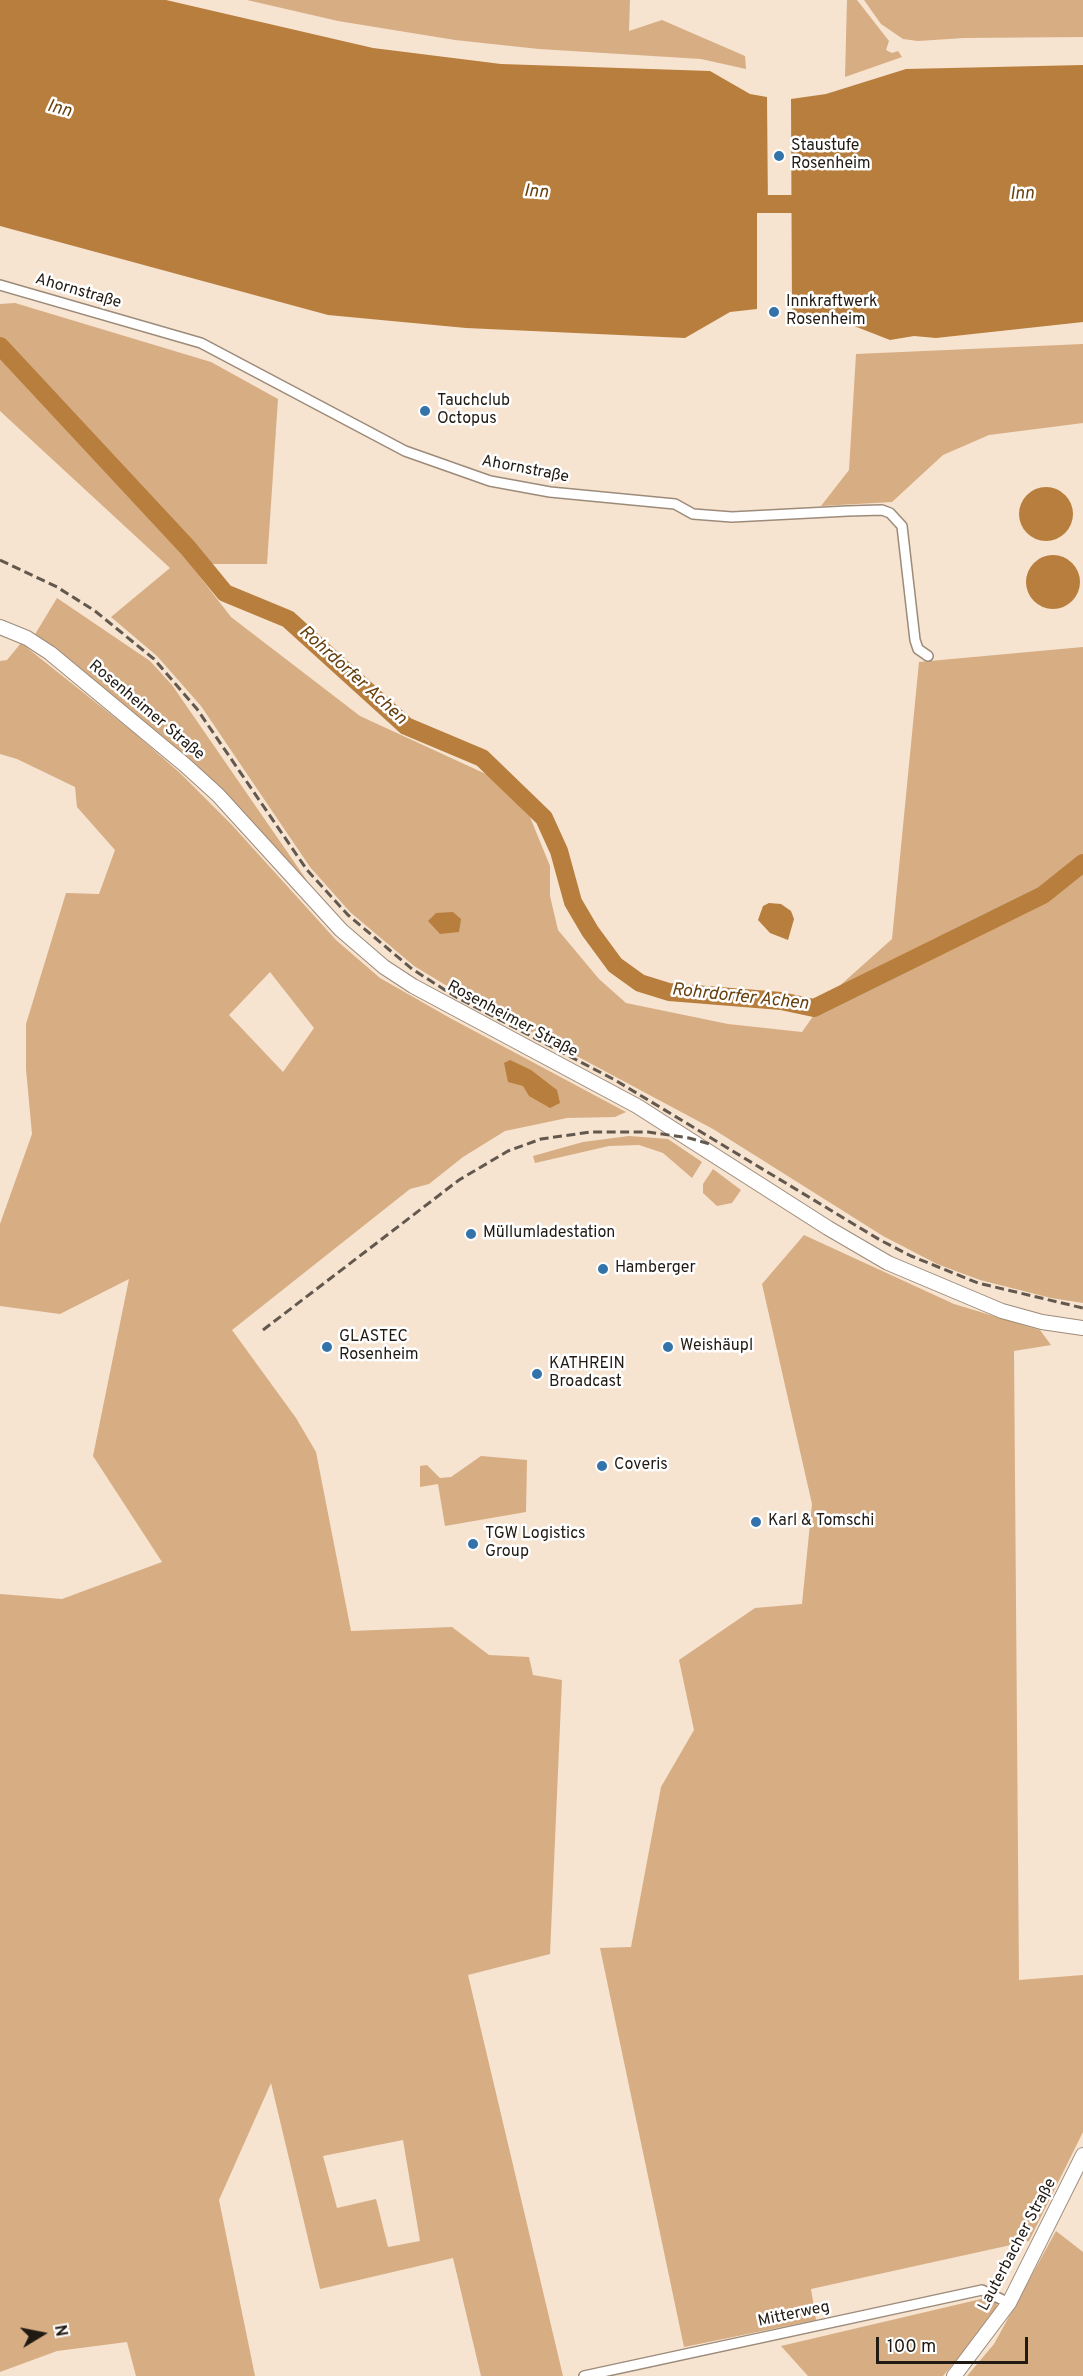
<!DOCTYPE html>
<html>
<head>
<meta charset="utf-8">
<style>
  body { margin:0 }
  #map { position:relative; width:1083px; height:2376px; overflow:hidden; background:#f6e3d0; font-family:Overpass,sans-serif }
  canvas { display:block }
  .north { position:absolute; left:12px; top:2304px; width:60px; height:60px; -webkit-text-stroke:4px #fff; paint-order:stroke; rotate:80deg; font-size:16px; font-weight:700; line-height:24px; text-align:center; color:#211a13 }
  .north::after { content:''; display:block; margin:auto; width:21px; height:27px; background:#211a13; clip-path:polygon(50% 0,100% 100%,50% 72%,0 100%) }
  .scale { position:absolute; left:876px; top:2337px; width:152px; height:27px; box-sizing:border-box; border:3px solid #211a13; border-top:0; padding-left:8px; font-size:18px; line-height:21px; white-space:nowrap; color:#211a13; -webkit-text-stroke:4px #fff; paint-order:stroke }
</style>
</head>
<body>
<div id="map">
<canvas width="1083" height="2376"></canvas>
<div class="north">N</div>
<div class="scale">100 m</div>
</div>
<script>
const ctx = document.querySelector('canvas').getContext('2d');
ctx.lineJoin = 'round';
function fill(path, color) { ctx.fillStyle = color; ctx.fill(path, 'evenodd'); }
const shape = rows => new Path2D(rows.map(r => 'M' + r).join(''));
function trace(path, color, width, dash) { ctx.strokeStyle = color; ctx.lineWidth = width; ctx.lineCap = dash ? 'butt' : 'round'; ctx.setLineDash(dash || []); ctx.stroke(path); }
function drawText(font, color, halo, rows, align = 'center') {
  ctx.font = font + ' Overpass,sans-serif'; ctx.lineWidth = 5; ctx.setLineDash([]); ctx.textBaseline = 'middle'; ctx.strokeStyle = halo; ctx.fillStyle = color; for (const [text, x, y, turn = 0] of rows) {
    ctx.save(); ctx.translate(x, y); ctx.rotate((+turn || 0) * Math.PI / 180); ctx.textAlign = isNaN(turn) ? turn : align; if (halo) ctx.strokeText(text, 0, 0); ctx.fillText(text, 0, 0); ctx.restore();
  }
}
fill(shape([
  [247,0,630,0,629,31,662,20,745,56,746,69,701,59,539,49,455,40,338,21],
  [847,0,857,0,889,41,886,50,892,53,898,51,902,57,845,77],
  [864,0,1083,0,1083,37,964,38,918,41,903,39,881,24],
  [15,303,211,362,278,399,267,564,190,564,231,617,360,716,488,775,530,817,550,866,550,896,558,930,599,979,626,1003,728,1024,802,1032,826,998,892,939,919,662,1083,647,1083,1303,1051,1298,980,1280,937,1264,883,1236,713,1129,457,992,414,966,350,912,310,867,201,706,157,656,111,617,170,568,0,411,0,304],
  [1083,344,1083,423,989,435,943,455,892,502,821,506,849,470,856,354],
  [57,598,150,661,172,685,308,882,206,775,34,636],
  [21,643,133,732,180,773,231,824,336,940,380,978,450,1018,626,1112,615,1117,567,1118,505,1131,463,1157,429,1184,410,1189,232,1330,296,1418,316,1452,351,1631,452,1627,489,1655,529,1657,533,1675,562,1680,550,1954,468,1975,563,2376,481,2376,453,2258,320,2289,271,2083,219,2200,255,2376,136,2376,127,2342,57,2351,0,2372,0,1594,62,1599,162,1562,93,1456,129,1279,60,1314,0,1306,0,1224,32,1134,26,1069,26,1024,66,893,99,894,115,850,77,807,75,787,17,759,0,754,0,661,7,660],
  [270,972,314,1028,283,1072,229,1015],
  [403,2140,420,2241,388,2247,376,2199,337,2208,323,2156],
  [629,1136,668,1139,702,1162,692,1178,663,1153,639,1145,609,1146,535,1163,533,1156,583,1142],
  [713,1169,741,1190,732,1203,717,1206,703,1193,703,1184],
  [804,1235,954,1304,1040,1330,1051,1345,1014,1351,1019,1980,1083,1975,1083,2132,1029,2241,811,2289,816,2320,684,2347,600,1948,631,1947,661,1787,694,1730,679,1660,755,1608,802,1604,812,1504,762,1284],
  [481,1456,527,1460,526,1512,445,1526,438,1484,420,1487,420,1466,427,1465,440,1478,451,1477],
  [1056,2231,1083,2252,1083,2376,967,2376,994,2344],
  [983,2295,993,2297,997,2305,996,2312,943,2376,808,2376,781,2346,981,2299]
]), '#d7ad83');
fill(shape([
  [0,0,166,0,373,48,501,64,710,71,750,94,767,97,768,212,757,213,757,309,730,312,685,338,466,328,328,315,0,226],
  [1083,65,1083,322,936,338,914,336,890,340,831,317,792,316,791,99,826,94,906,69],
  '1019 514a27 27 0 1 1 54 0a27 27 0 1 1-54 0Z',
  '1026 582a27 27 0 1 1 54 0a27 27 0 1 1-54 0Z',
  [769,903,781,904,791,911,794,919,788,940,770,933,758,920,763,906],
  [453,912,461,919,459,932,440,934,428,921,436,913],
  [510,1060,531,1070,557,1090,560,1103,550,1108,529,1096,523,1086,508,1082,504,1063]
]), '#b87e3d');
trace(shape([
  [743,204,814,204],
  [0,346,188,548,225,593,288,619,406,726,482,758,544,818,559,851,573,902,590,931,615,965,640,983,669,992,781,1001,814,1008,1043,895,1083,863]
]), '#b87e3d', 18);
const street = shape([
  [0,285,201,343,405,451,490,481,550,492,675,504,693,514,732,517,848,511,882,510,890,513,902,526,915,640,918,649,928,656],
  [584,2376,982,2290,1009,2303]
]);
const secondary = shape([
  [0,627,27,638,50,653,185,765,218,795,341,930,384,967,413,986,637,1106,828,1228,888,1263,1002,1311,1042,1322,1083,1328],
  [954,2376,1009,2303,1083,2155]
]);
trace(street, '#9d8b7a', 12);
trace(secondary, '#9d8b7a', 16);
trace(street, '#fff', 9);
trace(secondary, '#fff', 14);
trace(shape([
  [0,560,57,587,95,611,154,659,197,709,307,870,348,915,412,969,456,997,615,1080,880,1240,911,1256,978,1283,1083,1308],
  [263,1330,459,1180,508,1151,541,1139,591,1132,648,1132,689,1138,713,1145]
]), '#63584e', 3, [9, 4.5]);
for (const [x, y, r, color] of [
  [779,156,6,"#3373aa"],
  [774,312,6,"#3373aa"],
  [425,411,6,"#3373aa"],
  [471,1234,6,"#3373aa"],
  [603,1269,6,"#3373aa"],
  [327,1347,6,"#3373aa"],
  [668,1347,6,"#3373aa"],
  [537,1374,6,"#3373aa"],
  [602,1466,6,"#3373aa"],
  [756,1522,6,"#3373aa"],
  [473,1544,6,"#3373aa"]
]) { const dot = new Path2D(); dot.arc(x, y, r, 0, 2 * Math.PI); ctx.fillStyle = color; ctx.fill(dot); trace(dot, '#fff', 2); }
drawText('16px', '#211a13', '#fff', [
  ["Staustufe",791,147],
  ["Rosenheim",791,165],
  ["Innkraftwerk",786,303],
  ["Rosenheim",786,321],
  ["Tauchclub",437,402],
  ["Octopus",437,420],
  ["Müllumladestation",483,1234],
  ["Hamberger",615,1269],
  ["GLASTEC",339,1338],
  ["Rosenheim",339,1356],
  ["Weishäupl",680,1347],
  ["KATHREIN",549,1365],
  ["Broadcast",549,1383],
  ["Coveris",614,1466],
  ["Karl & Tomschi",768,1522],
  ["TGW Logistics",485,1535],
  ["Group",485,1553]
], 'left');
drawText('16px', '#211a13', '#fff', [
  ["Ahornstraße",78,292,16],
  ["Ahornstraße",525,470,11],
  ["Rosenheimer Straße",146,711,40],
  ["Rosenheimer Straße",512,1020,28],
  ["Lauterbacher Straße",1018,2245,-62],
  ["Mitterweg",794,2315,-12]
]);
drawText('italic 18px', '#68400e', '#fff', [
  ["Inn",59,110,15],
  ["Inn",536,193,4],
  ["Inn",1022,195,-2],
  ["Rohrdorfer Achen",352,676,42],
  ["Rohrdorfer Achen",740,998,6]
]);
</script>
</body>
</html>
